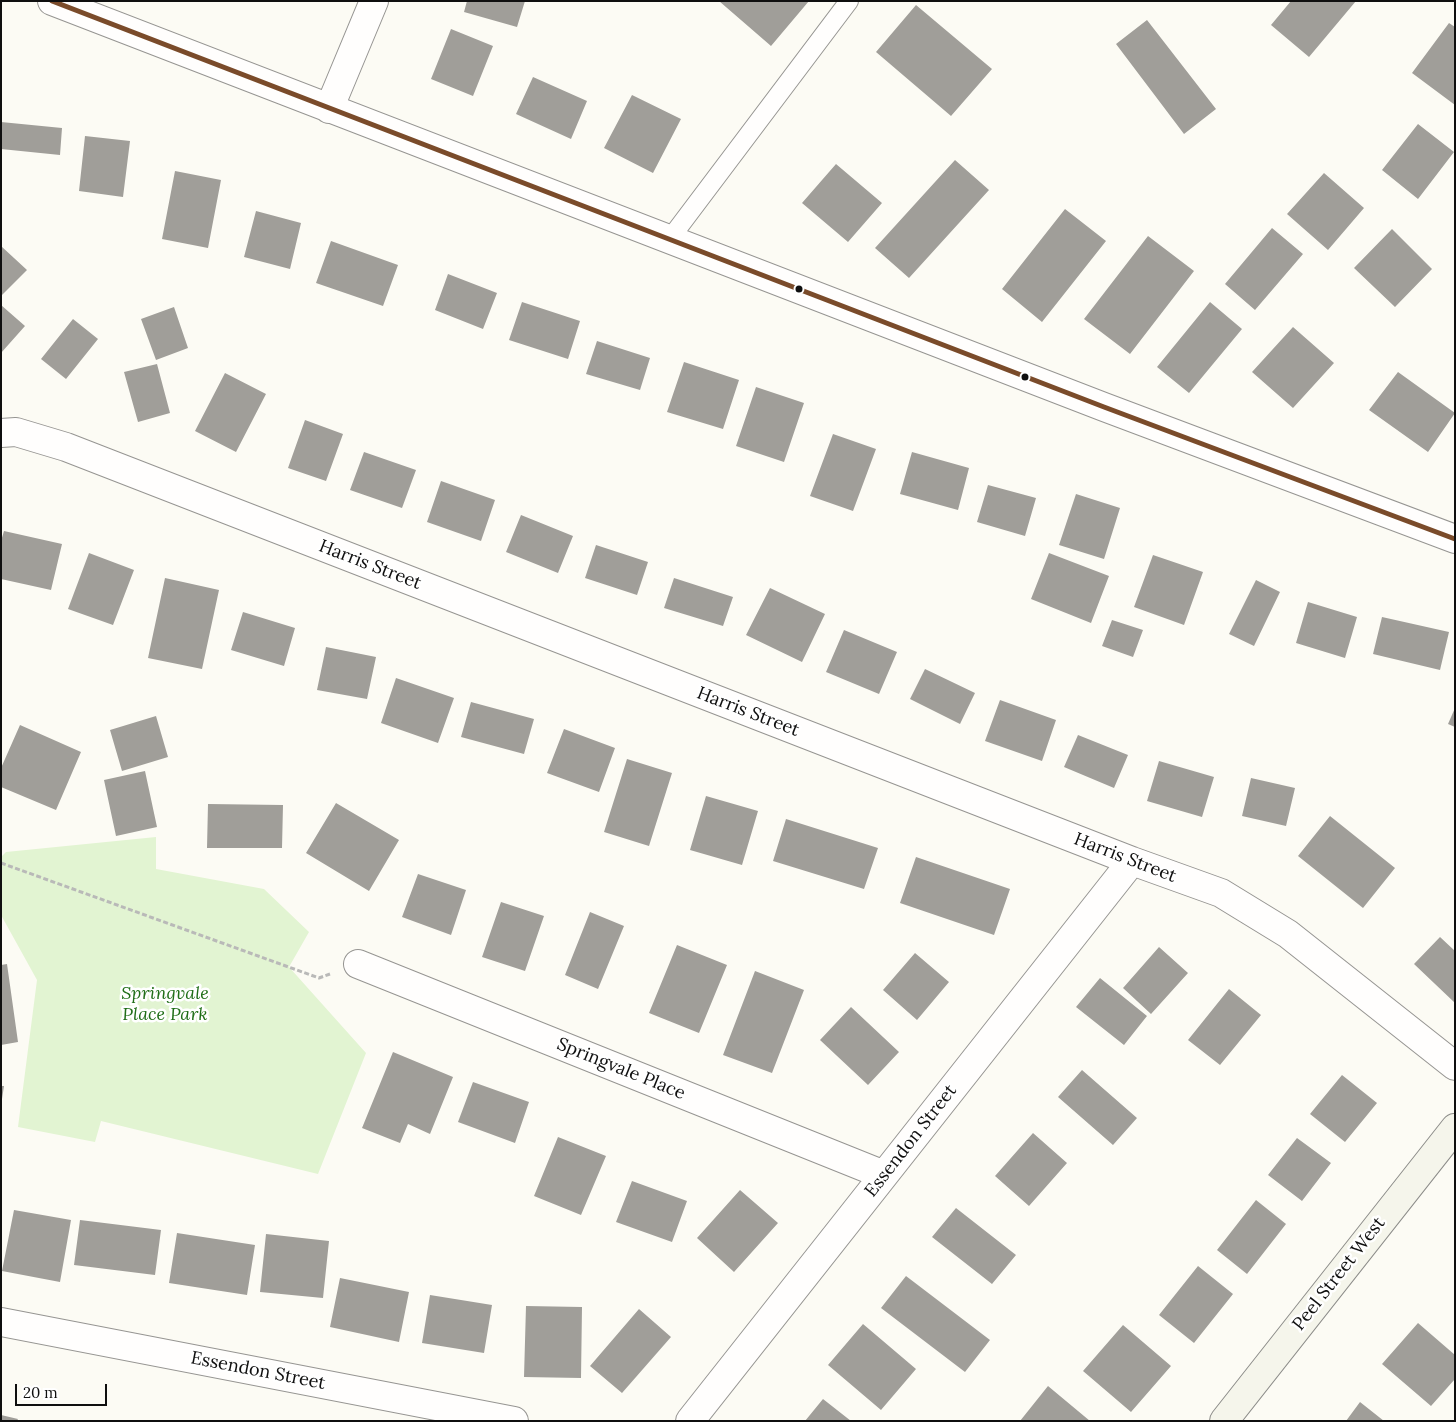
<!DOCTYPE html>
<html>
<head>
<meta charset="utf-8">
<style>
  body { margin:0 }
  #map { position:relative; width:1456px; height:1422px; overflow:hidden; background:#fcfbf4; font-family:Lora,serif }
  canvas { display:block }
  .frame { position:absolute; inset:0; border:2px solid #0f0f0f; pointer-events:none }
  .scale { position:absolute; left:15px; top:1384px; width:92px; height:22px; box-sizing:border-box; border:2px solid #0f0f0f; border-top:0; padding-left:6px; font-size:15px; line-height:18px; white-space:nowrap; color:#0f0f0f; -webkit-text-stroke:4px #fff; paint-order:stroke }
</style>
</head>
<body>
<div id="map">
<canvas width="1456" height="1422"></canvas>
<div class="frame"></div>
<div class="scale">20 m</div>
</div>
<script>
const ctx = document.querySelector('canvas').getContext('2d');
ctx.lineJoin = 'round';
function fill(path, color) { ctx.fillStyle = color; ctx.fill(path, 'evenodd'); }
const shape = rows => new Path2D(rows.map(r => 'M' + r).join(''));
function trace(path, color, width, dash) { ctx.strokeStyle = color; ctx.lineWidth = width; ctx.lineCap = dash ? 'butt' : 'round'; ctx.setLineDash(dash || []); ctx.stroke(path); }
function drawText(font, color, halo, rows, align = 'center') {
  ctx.font = font + ' Lora,serif'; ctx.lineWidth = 5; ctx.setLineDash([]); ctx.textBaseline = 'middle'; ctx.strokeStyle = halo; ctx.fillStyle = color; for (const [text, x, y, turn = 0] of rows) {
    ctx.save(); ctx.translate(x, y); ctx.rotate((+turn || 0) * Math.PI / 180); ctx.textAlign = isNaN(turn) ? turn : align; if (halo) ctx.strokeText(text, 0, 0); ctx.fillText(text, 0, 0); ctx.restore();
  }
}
fill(shape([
  [156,837,156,869,264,889,309,932,289,967,366,1053,318,1174,101,1121,95,1142,18,1127,37,980,1,915,1,857,6,852]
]), '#e2f4d2');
fill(shape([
  [467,1,525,1,517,27,464,12],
  [719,1,809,1,771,46],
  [1291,1,1356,1,1309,57,1271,25],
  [916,5,992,69,951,116,876,52],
  [1147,20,1216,109,1184,134,1116,44],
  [1449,23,1455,27,1455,105,1412,73],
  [451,29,493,46,473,96,431,79],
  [533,77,587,101,571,139,516,114],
  [632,95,681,119,653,173,604,148],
  [1,122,62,128,60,155,1,149],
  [1418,124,1454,152,1418,199,1382,170],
  [85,136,130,141,123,197,79,191],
  [955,160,989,190,909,278,875,248],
  [836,164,882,203,848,242,802,203],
  [175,171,221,180,208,248,162,239],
  [1324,173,1364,208,1328,250,1287,214],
  [1065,209,1106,241,1042,322,1002,289],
  [256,211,301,223,290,269,244,257],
  [1272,228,1303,254,1255,310,1225,284],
  [1392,229,1432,269,1395,307,1354,268],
  [1148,236,1194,271,1130,354,1084,319],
  [331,241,398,265,383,306,316,283],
  [1,246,27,270,1,296],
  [448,274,497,293,483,329,435,310],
  [522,302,580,321,568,359,509,340],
  [1210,302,1242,329,1189,393,1157,367],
  [1,305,25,326,1,353],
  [174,307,188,348,156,360,141,319],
  [73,319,98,339,66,379,41,359],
  [1293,327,1334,363,1293,408,1252,372],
  [597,341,650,358,640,390,586,374],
  [684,362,739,380,723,429,667,412],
  [157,364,170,413,138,422,124,372],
  [1398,372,1455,413,1428,452,1369,410],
  [225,373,266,394,236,452,195,431],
  [756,387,804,403,784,462,736,446],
  [305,420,343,434,326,481,288,468],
  [833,434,876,449,853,511,810,496],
  [364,452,416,470,402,508,350,490],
  [912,452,969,468,958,510,900,494],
  [441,481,495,500,481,541,427,522],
  [988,485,1036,498,1025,536,977,522],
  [1076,494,1120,508,1104,559,1059,545],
  [521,515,573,536,558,573,506,552],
  [4,531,62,544,51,590,1,579,1,541],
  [596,545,648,562,637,595,585,578],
  [89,553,134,570,113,625,68,609],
  [1049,553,1109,576,1091,623,1031,599],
  [1153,555,1203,572,1184,625,1134,607],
  [165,578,219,590,202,669,148,658],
  [674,578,733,597,723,626,664,608],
  [1256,580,1280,592,1254,646,1229,634],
  [770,588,825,614,802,662,746,635],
  [1308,602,1357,617,1345,658,1296,643],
  [243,612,295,628,284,666,231,650],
  [1382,617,1449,632,1440,670,1373,654],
  [1112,620,1143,630,1133,657,1102,646],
  [844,630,897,652,879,694,826,672],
  [326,647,376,657,367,699,317,690],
  [925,669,975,693,960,724,910,699],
  [396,678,454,698,438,743,381,723],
  [1000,700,1056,720,1042,761,985,741],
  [471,702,534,719,524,754,461,737],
  [1455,708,1455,727,1448,724],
  [156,716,168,757,122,771,110,730],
  [20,725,81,752,56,810,1,787,1,768],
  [564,729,615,748,599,792,547,773],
  [1078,735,1128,755,1114,788,1064,767],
  [627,759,672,773,649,846,604,832],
  [1159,761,1214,777,1202,817,1147,801],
  [145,771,157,827,116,836,104,780],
  [1251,778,1295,788,1286,826,1242,816],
  [706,796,758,811,742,865,690,850],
  [336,803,399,840,369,891,306,853],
  [208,804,283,805,282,848,207,848],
  [1330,816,1395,868,1363,908,1298,856],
  [786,819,878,848,864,889,773,861],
  [916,857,1010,889,994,935,900,903],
  [418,874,466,890,451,935,402,917],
  [501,902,544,916,525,971,482,957],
  [590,912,624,926,598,989,565,975],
  [1440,937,1455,951,1455,1003,1414,964],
  [677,945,727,965,699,1033,649,1013],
  [1159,947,1188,973,1151,1014,1123,988],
  [915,953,949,982,917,1020,883,990],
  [7,964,18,1042,1,1045,1,965],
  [755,971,804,990,772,1073,723,1055],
  [1100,978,1147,1016,1124,1045,1076,1007],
  [1229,989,1261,1015,1220,1065,1188,1040],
  [851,1007,899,1052,868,1085,820,1040],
  [393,1052,453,1077,430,1134,408,1124,400,1143,362,1128],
  [1082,1070,1137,1118,1113,1145,1058,1097],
  [1342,1075,1377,1103,1345,1142,1310,1114],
  [473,1082,529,1102,515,1143,458,1122],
  [1,1086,4,1086,2,1099,1,1099],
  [1033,1133,1067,1163,1029,1206,995,1176],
  [558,1137,606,1156,581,1215,534,1196],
  [1297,1138,1331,1163,1302,1201,1268,1175],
  [632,1181,687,1201,672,1242,616,1222],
  [740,1190,778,1223,734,1272,697,1238],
  [1256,1200,1286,1224,1247,1274,1217,1250],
  [956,1208,1016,1255,992,1284,932,1237],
  [14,1210,71,1220,60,1282,2,1271],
  [80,1220,161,1230,155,1275,74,1265],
  [177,1233,255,1245,247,1295,169,1283],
  [266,1234,329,1241,323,1298,260,1292],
  [1198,1266,1233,1294,1194,1343,1159,1315],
  [906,1276,990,1340,965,1372,881,1308],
  [340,1278,409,1292,399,1342,330,1327],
  [430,1295,492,1305,484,1353,422,1343],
  [526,1306,582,1307,581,1378,524,1377],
  [639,1309,671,1337,622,1393,590,1366],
  [1418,1323,1455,1355,1455,1379,1431,1406,1382,1364],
  [863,1324,916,1369,881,1410,828,1365],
  [1123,1325,1171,1366,1131,1412,1083,1371],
  [1048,1386,1090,1421,1020,1421],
  [823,1399,851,1421,805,1421],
  [1360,1402,1384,1421,1346,1421],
  [1,1415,18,1419,17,1421,1,1421]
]), '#a09e99');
const lane = shape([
  [669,240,849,1]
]);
const street = shape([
  [52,1,1104,407,1455,539],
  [329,109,374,1],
  [1,433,16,432,66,447,1132,861,1221,893,1288,934,1455,1066],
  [358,964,884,1175],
  [1,1322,514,1421],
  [690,1421,1132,861]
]);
const secondary = shape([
  [1224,1421,1455,1128]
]);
trace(lane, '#969592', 20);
trace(street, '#969592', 30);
trace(secondary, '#8c8c89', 30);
trace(shape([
  [1,863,319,978,330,974]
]), '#b9b9b8', 3, [5, 2.5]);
trace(lane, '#fffefd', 18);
trace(street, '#fffefd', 28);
trace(secondary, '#f5f5eb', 28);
trace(shape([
  [52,1,1104,407,1455,539]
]), '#7a4b2a', 5);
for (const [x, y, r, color] of [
  [799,289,4.5,"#0f0f0f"],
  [1025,377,4.5,"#0f0f0f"]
]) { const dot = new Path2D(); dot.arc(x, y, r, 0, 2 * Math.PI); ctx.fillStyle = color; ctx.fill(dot); trace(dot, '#fff', 2); }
drawText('18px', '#0f0f0f', '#fff', [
  ["Harris Street",370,565,21],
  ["Harris Street",748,712,21],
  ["Harris Street",1125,858,21],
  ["Springvale Place",621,1069,22],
  ["Essendon Street",911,1141,-52],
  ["Peel Street West",1339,1274,-52],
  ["Essendon Street",258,1371,11]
]);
drawText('italic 18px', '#206e18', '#fff', [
  ["Springvale",165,994],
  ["Place Park",165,1015]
]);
</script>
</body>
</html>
